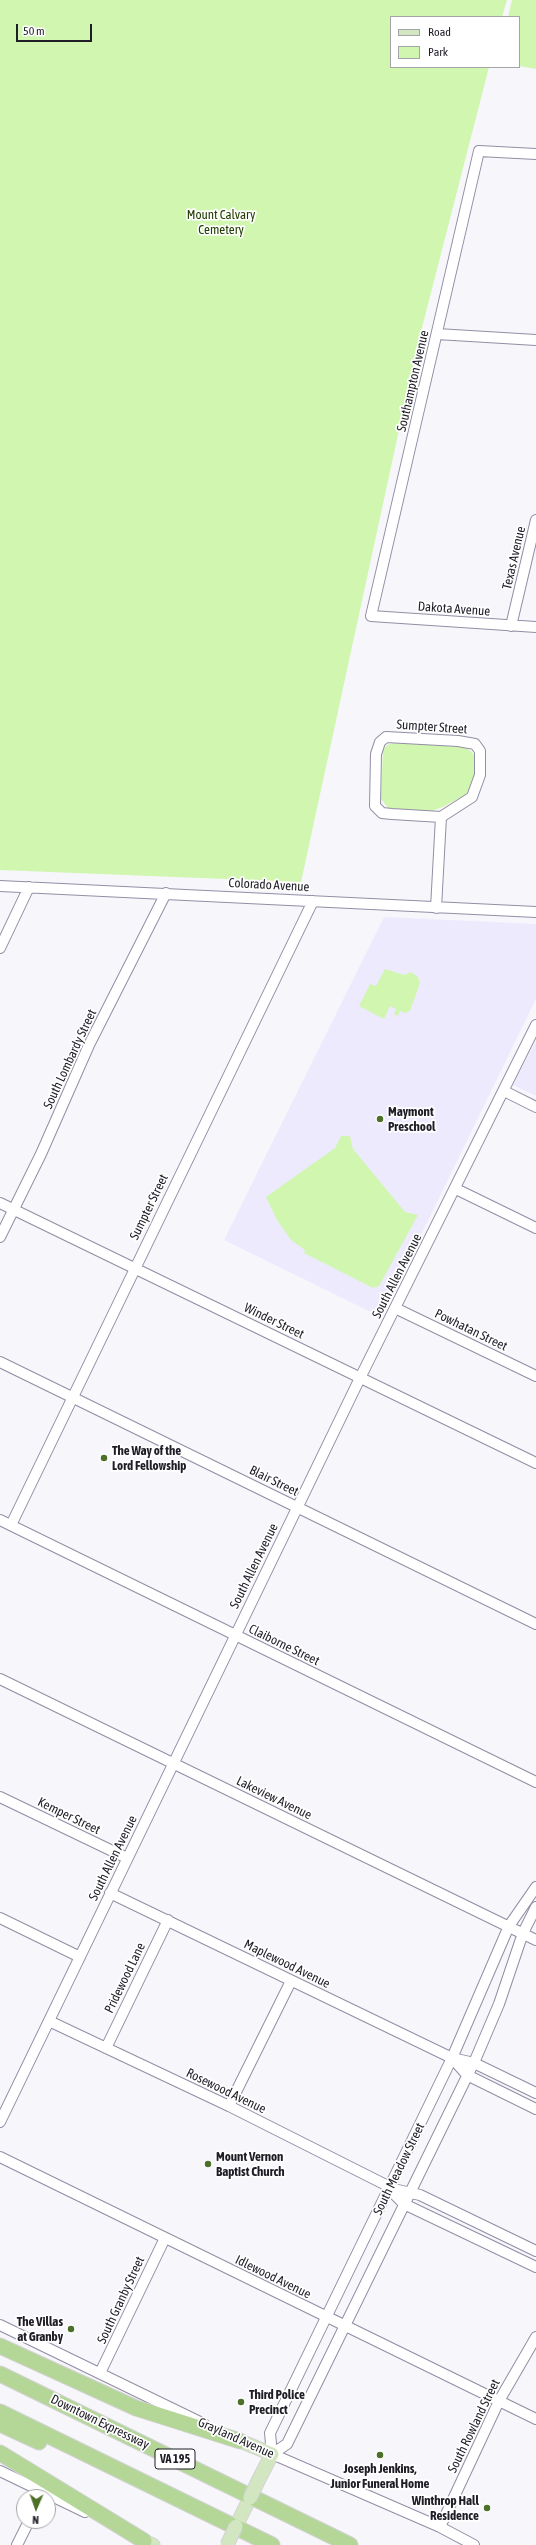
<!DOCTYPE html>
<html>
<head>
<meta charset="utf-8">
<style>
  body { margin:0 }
  #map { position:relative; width:536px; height:2545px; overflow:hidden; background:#f7f6fb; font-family:"Asap Condensed",sans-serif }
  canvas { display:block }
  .legend { position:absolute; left:390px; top:16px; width:130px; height:52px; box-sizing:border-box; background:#fff; border:1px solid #a5a5a9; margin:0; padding:5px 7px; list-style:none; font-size:12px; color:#1f1e27 }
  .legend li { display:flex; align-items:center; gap:8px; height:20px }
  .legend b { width:20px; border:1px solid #a5a5a9 }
  .north { position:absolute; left:16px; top:2489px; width:40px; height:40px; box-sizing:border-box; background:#fff; border:1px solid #a5a5a9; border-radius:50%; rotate:182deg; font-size:11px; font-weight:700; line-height:16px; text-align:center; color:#1f1e27 }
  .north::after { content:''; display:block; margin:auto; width:14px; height:18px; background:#4d7029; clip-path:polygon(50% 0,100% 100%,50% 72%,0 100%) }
  .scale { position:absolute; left:16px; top:24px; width:76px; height:18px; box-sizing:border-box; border:2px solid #1f1e27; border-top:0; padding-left:5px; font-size:12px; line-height:14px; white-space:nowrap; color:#1f1e27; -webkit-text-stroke:3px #fff; paint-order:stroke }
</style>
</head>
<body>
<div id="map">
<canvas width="536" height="2545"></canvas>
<ul class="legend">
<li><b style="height:5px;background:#d2e7c1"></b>Road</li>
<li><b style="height:11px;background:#d0f6b0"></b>Park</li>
</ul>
<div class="north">N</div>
<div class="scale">50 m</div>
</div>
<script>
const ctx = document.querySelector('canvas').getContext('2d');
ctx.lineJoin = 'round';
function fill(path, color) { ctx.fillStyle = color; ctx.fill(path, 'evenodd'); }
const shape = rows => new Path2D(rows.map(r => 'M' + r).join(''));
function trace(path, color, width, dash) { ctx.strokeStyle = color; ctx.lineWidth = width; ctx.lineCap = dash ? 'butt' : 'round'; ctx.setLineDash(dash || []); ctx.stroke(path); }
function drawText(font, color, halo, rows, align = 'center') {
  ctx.font = font + ' "Asap Condensed",sans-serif'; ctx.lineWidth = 3.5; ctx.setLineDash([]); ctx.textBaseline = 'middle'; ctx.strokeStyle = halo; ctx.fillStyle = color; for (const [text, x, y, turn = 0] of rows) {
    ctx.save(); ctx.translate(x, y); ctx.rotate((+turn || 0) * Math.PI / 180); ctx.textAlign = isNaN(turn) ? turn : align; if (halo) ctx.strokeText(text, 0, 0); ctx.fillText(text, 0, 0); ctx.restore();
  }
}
fill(shape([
  [384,917,536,924,536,999,381,1317,224,1240],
  [536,1041,536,1096,513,1085]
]), '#eeeafe');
fill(shape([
  [0,0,507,0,502,17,391,17,391,67,489,67,417,347,301,882,0,870],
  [512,0,536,0,536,69,519,66,519,17,508,17],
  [394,743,464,747,472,752,476,759,476,771,472,785,466,794,445,806,432,811,388,808,381,799,383,750,387,745],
  [385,969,404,975,411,972,418,977,420,983,410,1011,405,1013,400,1011,398,1016,394,1014,396,1009,390,1006,384,1019,359,1006,370,984,376,986],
  [341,1136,350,1136,353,1149,405,1212,418,1215,379,1286,373,1288,304,1253,305,1250,291,1240,277,1220,266,1197,335,1148]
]), '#d0f6b0');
const minor = shape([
  [536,154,479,151,371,616,536,627],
  [437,334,536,340],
  [511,626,536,520],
  [0,886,536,912],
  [436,908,441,817,472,797,480,775,480,751,475,744,458,741,386,737,380,742,376,754,375,806,382,813,392,814,441,817],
  [0,948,29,887],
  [504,1091,536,1107],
  [456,1189,536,1228],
  [0,1203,536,1463],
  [0,1237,41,1154,89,1045,166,893],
  [395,1308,536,1376],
  [0,1362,536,1624],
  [0,1520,536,1782],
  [11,1525,313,901],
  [0,1679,536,1940],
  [0,1797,127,1858],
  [110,1893,452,2058,474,2063,536,2093],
  [0,1918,80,1957],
  [49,2021,229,2106,384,2184,404,2204,536,2267],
  [106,2048,168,1920],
  [452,2058,467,2075,536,2109],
  [229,2106,291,1981],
  [0,2122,360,1378,536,1025],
  [0,2157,536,2419],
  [389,2188,420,2195,536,2251],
  [0,2325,204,2424],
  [100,2373,165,2238],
  [272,2454,270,2433,452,2058,509,1926,536,1887],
  [272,2454,287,2444,476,2058,499,2004,523,1933,536,1907],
  [272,2454,440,2527,474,2545],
  [0,2471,85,2512],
  [440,2527,499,2401,536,2337],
  [17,2545,29,2521]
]);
const major = shape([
  [240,2441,272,2454,259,2479],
  [236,2526,250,2498],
  [144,2541,153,2545]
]);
const highway = shape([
  [0,2346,136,2408,240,2441],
  [0,2374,350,2545],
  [0,2412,272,2545],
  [0,2424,39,2442],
  [0,2453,144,2541]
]);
trace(minor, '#928ea5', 12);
trace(major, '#d2d2d4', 15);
trace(highway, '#d2d2d4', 17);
trace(minor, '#fff', 10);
trace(major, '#d2e7c1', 13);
trace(highway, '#b4d797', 15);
const majorBridge = shape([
  [250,2498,259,2479],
  [227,2545,236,2526]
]);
trace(majorBridge, '#d2d2d4', 15, []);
trace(majorBridge, '#d2e7c1', 13);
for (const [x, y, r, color] of [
  [380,1119,4,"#4d7029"],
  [104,1458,4,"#4d7029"],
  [208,2164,4,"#4d7029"],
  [71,2329,4,"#4d7029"],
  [241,2402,4,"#4d7029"],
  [380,2455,4,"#4d7029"],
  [487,2508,4,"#4d7029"]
]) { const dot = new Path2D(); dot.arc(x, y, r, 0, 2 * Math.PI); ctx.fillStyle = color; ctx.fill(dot); trace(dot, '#fff', 1.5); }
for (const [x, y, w] of [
  [175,2459,40]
]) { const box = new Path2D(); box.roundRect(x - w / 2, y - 10, w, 20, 3); ctx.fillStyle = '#fff'; ctx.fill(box); trace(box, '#1f1e27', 1); }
drawText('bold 12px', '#1f1e27', null, [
  ["VA 195",175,2459]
]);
drawText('13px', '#243e02', '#fff', [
  ["Mount Calvary",221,215],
  ["Cemetery",221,230]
]);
drawText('13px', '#1f1e27', '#fff', [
  ["Southampton Avenue",413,381,-77],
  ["Texas Avenue",514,558,-77],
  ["Dakota Avenue",454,609,4],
  ["Sumpter Street",432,727,4],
  ["Colorado Avenue",269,885,3],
  ["South Lombardy Street",70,1059,-65],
  ["Sumpter Street",149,1207,-64],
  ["South Allen Avenue",397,1276,-63],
  ["Winder Street",274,1321,26],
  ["Powhatan Street",471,1330,26],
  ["Blair Street",274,1481,26],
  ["South Allen Avenue",254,1566,-64],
  ["Claiborne Street",284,1645,26],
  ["Lakeview Avenue",274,1798,26],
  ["Kemper Street",69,1816,26],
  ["South Allen Avenue",113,1858,-64],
  ["Maplewood Avenue",287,1964,26],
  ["Pridewood Lane",125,1978,-64],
  ["Rosewood Avenue",226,2091,26],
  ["South Meadow Street",399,2169,-64],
  ["Idlewood Avenue",273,2277,26],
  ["South Granby Street",121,2300,-65],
  ["Downtown Expressway",100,2422,26],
  ["South Rowland Street",474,2426,-64],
  ["Grayland Avenue",236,2438,24]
]);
drawText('bold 13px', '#1f1e27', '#fff', [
  ["Maymont",388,1112],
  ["Preschool",388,1127],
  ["The Way of the",112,1451],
  ["Lord Fellowship",112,1466],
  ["Mount Vernon",216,2157],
  ["Baptist Church",216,2172],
  ["The Villas",63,2322,"right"],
  ["at Granby",63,2337,"right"],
  ["Third Police",249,2395],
  ["Precinct",249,2410],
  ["Joseph Jenkins,",380,2469,"center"],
  ["Junior Funeral Home",380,2484,"center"],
  ["Winthrop Hall",479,2501,"right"],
  ["Residence",479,2516,"right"]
], 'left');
</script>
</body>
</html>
